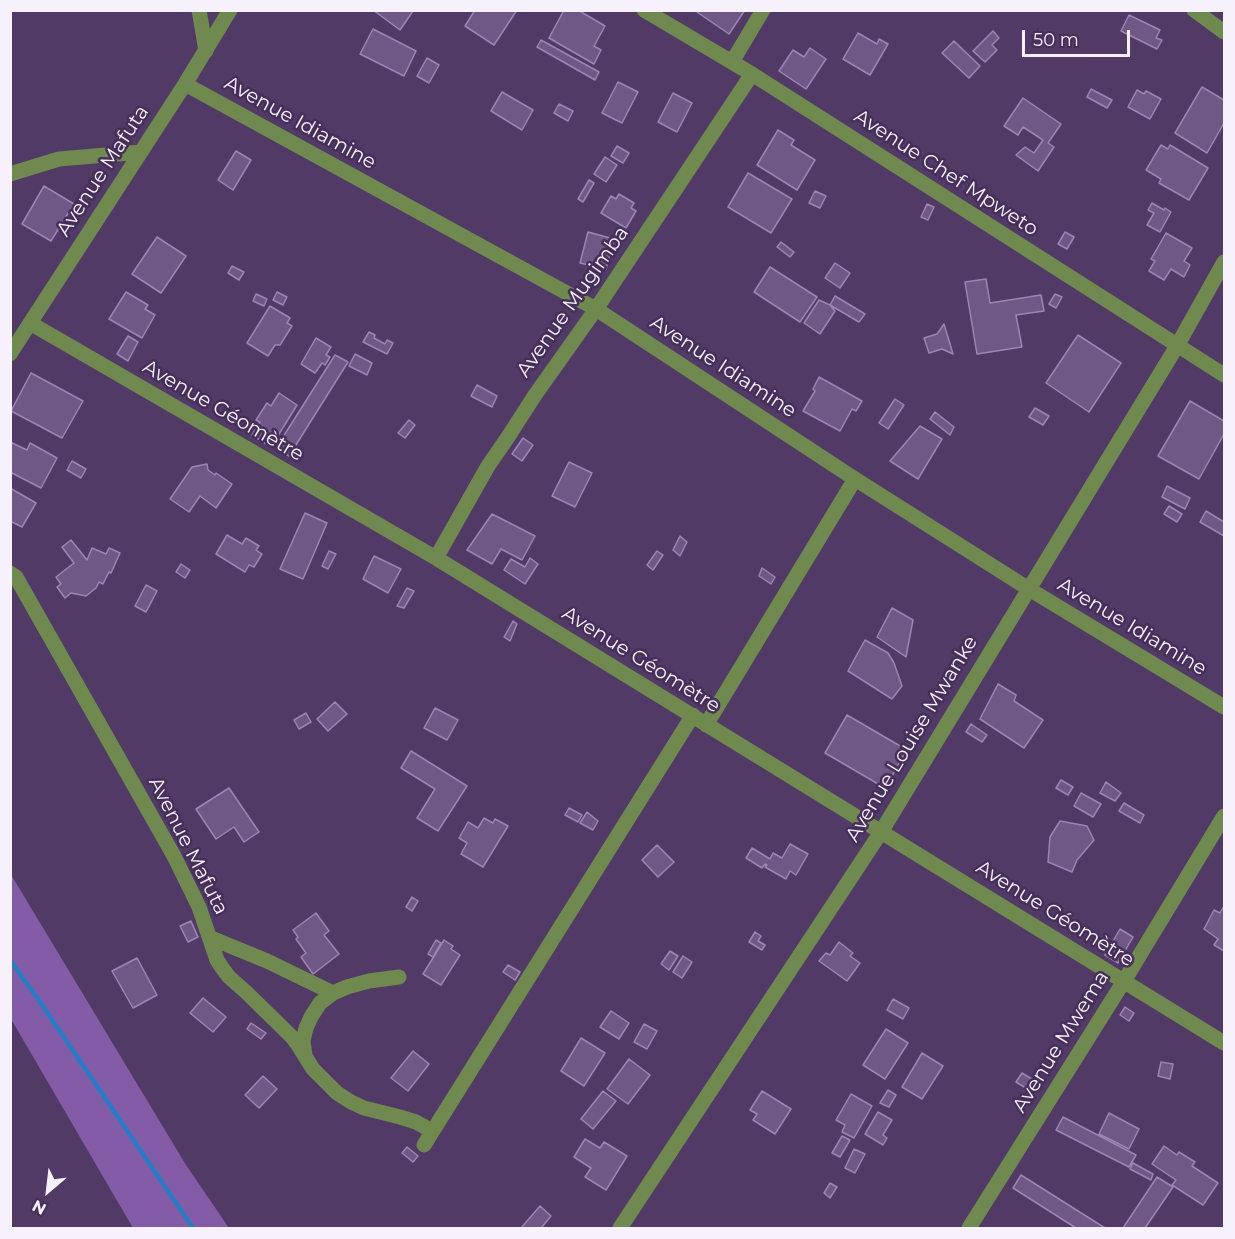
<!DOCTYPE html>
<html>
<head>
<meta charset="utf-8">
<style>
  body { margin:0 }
  #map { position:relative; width:1235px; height:1239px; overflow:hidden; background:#513a66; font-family:Montserrat,sans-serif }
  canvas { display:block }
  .frame { position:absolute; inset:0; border:12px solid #f6f1fc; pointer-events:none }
  .north { position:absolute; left:18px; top:1161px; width:60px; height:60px; -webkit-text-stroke:4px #462f5a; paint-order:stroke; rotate:208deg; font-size:16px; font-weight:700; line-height:24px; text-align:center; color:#f6f1fc }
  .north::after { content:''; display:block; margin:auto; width:21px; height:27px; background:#f6f1fc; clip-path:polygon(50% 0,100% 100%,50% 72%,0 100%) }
  .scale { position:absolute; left:1022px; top:30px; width:108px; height:27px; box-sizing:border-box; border:3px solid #f6f1fc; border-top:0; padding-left:8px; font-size:18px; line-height:21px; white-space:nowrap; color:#f6f1fc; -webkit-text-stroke:4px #462f5a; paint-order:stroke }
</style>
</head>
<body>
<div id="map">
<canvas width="1235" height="1239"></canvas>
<div class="frame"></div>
<div class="north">N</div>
<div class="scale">50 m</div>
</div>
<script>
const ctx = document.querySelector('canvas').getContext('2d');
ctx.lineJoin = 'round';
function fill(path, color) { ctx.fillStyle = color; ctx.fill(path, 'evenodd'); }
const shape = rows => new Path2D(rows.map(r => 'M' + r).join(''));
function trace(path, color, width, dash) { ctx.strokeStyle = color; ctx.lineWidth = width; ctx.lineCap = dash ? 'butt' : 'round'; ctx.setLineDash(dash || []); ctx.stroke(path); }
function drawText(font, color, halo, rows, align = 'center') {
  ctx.font = font + ' Montserrat,sans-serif'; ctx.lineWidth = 5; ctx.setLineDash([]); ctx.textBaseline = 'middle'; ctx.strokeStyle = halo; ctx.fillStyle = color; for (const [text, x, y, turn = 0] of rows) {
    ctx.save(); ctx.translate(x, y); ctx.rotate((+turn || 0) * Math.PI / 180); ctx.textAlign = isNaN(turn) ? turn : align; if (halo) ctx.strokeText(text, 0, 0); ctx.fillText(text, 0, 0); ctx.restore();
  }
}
fill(shape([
  [10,873,186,1165,229,1228,133,1228,11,1019]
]), '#835ba7');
trace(shape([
  [10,960,40,1002,193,1228]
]), '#257ec5', 4.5);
const building = shape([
  [373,10,413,10,413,11,400,30,373,10],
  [475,10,517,10,494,45,465,26,475,10],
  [564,10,578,10,605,26,594,46,601,50,594,64,549,38,564,10],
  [694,10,745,10,729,34,694,10],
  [1129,15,1160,30,1156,38,1162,40,1157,49,1121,31,1129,15],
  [373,29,416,51,404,76,360,54,373,29],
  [993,31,999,38,992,45,997,50,985,62,973,51,993,31],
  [858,33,877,44,879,39,888,44,870,75,843,59,858,33],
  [541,40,599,72,595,80,537,47,541,40],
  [954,41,980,66,969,78,942,53,954,41],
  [810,48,826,59,806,89,779,71,793,50,804,57,810,48],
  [427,58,439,65,429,83,417,76,427,58],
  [618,82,638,92,622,123,602,113,618,82],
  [1202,87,1224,100,1224,123,1207,153,1175,133,1202,87],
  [1091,89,1112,100,1107,108,1087,97,1091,89],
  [1137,90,1144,94,1146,91,1161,99,1150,119,1128,107,1137,90],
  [502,92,533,110,522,130,491,111,502,92],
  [673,93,692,103,677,132,658,122,673,93],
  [1023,98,1061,124,1048,143,1054,147,1038,171,1016,155,1025,147,1034,153,1043,140,1023,127,1018,135,1004,126,1023,98],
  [559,104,573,111,568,121,554,113,559,104],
  [778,130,794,140,791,145,815,160,797,190,757,165,778,130],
  [1161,145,1168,149,1170,145,1208,168,1189,200,1159,183,1161,179,1146,170,1161,145],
  [617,146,629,153,623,163,611,156,617,146],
  [236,151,251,160,233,190,218,180,236,151],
  [605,157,617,165,606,182,594,174,605,157],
  [748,173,792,199,771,233,728,207,748,173],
  [589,180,594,183,583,202,578,199,589,180],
  [44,186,74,204,51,241,22,224,44,186],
  [815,191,826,196,820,208,809,203,815,191],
  [619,194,634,203,631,208,636,211,626,228,601,213,611,196,616,199,619,194],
  [1152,203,1164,210,1165,208,1171,212,1160,232,1147,225,1154,213,1148,210,1152,203],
  [927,204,934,207,928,220,921,217,927,204],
  [588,232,614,239,606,269,580,263,588,232],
  [1065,232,1074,237,1067,249,1058,244,1065,232],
  [1166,233,1192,248,1184,261,1190,265,1184,277,1171,269,1164,280,1149,271,1155,261,1151,259,1166,233],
  [157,237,186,256,161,293,132,274,157,237],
  [781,242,794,252,790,257,777,247,781,242],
  [835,263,850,273,840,288,825,278,835,263],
  [232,266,244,272,239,280,228,273,232,266],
  [770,267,817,297,800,322,754,292,770,267],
  [986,279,990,303,1041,295,1044,311,1016,315,1022,347,977,354,965,282,986,279],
  [126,292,148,305,145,309,155,315,142,338,109,319,126,292],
  [277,292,287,297,283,305,273,300,277,292],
  [256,294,267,299,264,306,253,301,256,294],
  [1055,294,1062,297,1056,308,1049,304,1055,294],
  [835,296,865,314,859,322,830,305,835,296],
  [819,300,830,305,835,311,820,334,804,323,819,300],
  [270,306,290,318,287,323,292,326,280,345,275,345,268,356,247,343,270,306],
  [944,324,953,354,942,349,929,353,924,338,937,334,944,324],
  [369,332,375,335,374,338,385,344,387,340,393,343,387,354,363,342,369,332],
  [1078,335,1121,363,1089,412,1046,383,1078,335],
  [128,336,138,342,128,361,117,354,128,336],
  [316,338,331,347,326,355,330,357,325,365,322,363,315,373,301,364,316,338],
  [355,354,372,363,367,375,349,366,355,354],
  [335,355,348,362,289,456,276,448,335,355],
  [31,373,83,401,62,438,11,411,31,373],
  [819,377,862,401,856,411,852,409,840,431,803,411,815,391,813,389,819,377],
  [477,385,497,396,492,407,471,396,477,385],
  [279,393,297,405,271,447,252,435,260,422,256,420,267,403,271,406,279,393],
  [895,399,904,405,888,429,879,423,895,399],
  [1190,401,1224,421,1224,434,1199,479,1158,456,1190,401],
  [1035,408,1049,416,1043,425,1029,417,1035,408],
  [935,412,954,427,950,435,930,419,935,412],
  [409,420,415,425,405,438,398,433,409,420],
  [920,426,942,439,918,479,890,461,920,426],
  [523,438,533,445,522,461,512,454,523,438],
  [10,442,27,450,30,443,57,458,41,488,10,472,10,442],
  [72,461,86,469,81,478,67,470,72,461],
  [569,462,592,473,575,507,552,496,569,462],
  [207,464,208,470,215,475,216,473,232,484,216,508,200,496,189,512,170,499,192,467,207,464],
  [1167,486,1190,498,1185,509,1162,497,1167,486],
  [10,488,36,503,22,527,10,521,10,488],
  [1169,506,1182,514,1177,522,1164,514,1169,506],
  [1206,511,1224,522,1224,536,1200,522,1206,511],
  [305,513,327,523,303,579,280,569,305,513],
  [492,514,535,536,522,560,501,549,492,564,467,550,492,514],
  [227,535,242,544,246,538,259,546,256,550,262,554,254,567,249,565,245,572,216,554,227,535],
  [680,536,687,542,680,556,673,550,680,536],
  [71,540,87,560,92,548,106,554,109,548,120,553,111,573,109,572,103,584,99,582,96,588,86,596,71,593,65,598,57,587,61,584,56,577,74,563,62,547,71,540],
  [329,551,336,554,328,569,322,566,329,551],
  [657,551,663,555,653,570,647,565,657,551],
  [374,556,401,569,388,593,363,579,374,556],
  [530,558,538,564,525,584,504,570,511,559,525,567,530,558],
  [181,564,190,570,185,578,176,572,181,564],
  [762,568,775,577,771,584,759,576,762,568],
  [146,585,157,591,146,612,135,606,146,585],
  [407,588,414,591,404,608,397,606,407,588],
  [892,608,913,620,906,657,877,637,892,608],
  [513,621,517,624,510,641,504,637,513,621],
  [865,640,888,653,894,663,902,686,892,699,848,671,865,640],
  [998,684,1016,695,1014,701,1043,720,1024,748,980,719,998,684],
  [335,702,347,714,328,731,317,719,335,702],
  [435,708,458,720,447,740,424,728,435,708],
  [306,713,311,722,299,729,294,720,306,713],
  [847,715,907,750,885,788,825,753,847,715],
  [971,724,987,735,982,742,966,732,971,724],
  [411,751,467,786,438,831,417,818,435,789,401,768,411,751],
  [1061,780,1073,787,1068,795,1056,788,1061,780],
  [1106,782,1121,793,1115,801,1100,793,1106,782],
  [229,788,259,832,244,842,234,827,216,839,196,809,229,788],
  [1081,793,1101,804,1093,817,1074,806,1081,793],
  [1124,803,1144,815,1140,823,1119,811,1124,803],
  [569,808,582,815,578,822,565,815,569,808],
  [587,812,598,821,593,830,580,823,587,812],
  [484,818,493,823,495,819,508,826,483,867,461,854,467,843,459,838,468,822,478,828,484,818],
  [1060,821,1087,826,1094,840,1077,860,1072,872,1048,862,1050,837,1060,821],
  [790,844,808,854,796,875,790,871,786,879,765,867,767,865,765,864,762,868,746,858,752,848,770,859,773,853,782,858,790,844],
  [657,845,674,862,658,877,642,860,657,845],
  [412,897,418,901,412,911,406,907,412,897],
  [1224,906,1224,951,1214,945,1218,939,1204,929,1214,910,1220,913,1224,906],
  [316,913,329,931,324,935,339,954,313,974,301,957,306,953,296,939,298,937,293,930,316,913],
  [191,921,198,937,188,942,180,926,191,921],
  [1120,929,1133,937,1118,963,1105,955,1120,929],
  [755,932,761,936,758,941,765,945,762,950,749,942,755,932],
  [436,940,441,943,433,957,428,954,436,940],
  [444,940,453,946,451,949,460,955,441,985,423,974,444,940],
  [839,942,853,953,850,956,860,963,847,981,819,961,826,953,830,955,839,942],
  [670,951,678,956,669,970,661,964,670,951],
  [683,956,692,962,682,978,673,972,683,956],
  [137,958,157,995,133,1008,112,971,137,958],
  [508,965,520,972,515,980,503,972,508,965],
  [203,998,226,1017,213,1032,190,1013,203,998],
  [893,999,909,1008,903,1019,887,1010,893,999],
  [1125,1007,1134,1013,1129,1021,1120,1015,1125,1007],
  [611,1011,629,1023,619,1039,600,1027,611,1011],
  [251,1023,266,1033,261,1039,247,1029,251,1023],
  [644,1024,657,1031,647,1049,634,1042,644,1024],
  [886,1029,908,1043,885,1079,863,1065,886,1029],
  [581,1038,605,1053,584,1086,561,1071,581,1038],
  [413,1051,429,1064,408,1091,391,1078,413,1051],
  [922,1053,943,1066,922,1099,902,1087,922,1053],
  [629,1059,650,1075,628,1104,607,1089,629,1059],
  [1161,1062,1173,1064,1170,1079,1158,1076,1161,1062],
  [1022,1073,1035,1081,1029,1090,1016,1082,1022,1073],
  [263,1076,277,1089,259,1108,245,1095,263,1076],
  [888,1090,896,1095,889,1107,880,1103,888,1090],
  [603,1091,616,1101,593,1129,581,1119,603,1091],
  [762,1091,791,1109,775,1134,753,1120,757,1114,750,1110,762,1091],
  [851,1094,872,1106,854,1138,842,1132,845,1125,836,1120,851,1094],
  [878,1112,892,1120,883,1135,887,1138,883,1145,865,1134,878,1112],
  [1109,1113,1139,1129,1129,1149,1099,1134,1109,1113],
  [1063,1117,1136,1155,1129,1167,1056,1130,1063,1117],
  [842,1136,850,1140,840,1157,832,1153,842,1136],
  [585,1139,600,1148,604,1142,627,1156,606,1190,585,1177,591,1168,574,1157,585,1139],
  [1164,1146,1177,1155,1179,1152,1195,1162,1192,1166,1218,1183,1203,1205,1172,1185,1176,1180,1152,1164,1164,1146],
  [407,1147,418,1156,413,1162,402,1153,407,1147],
  [854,1149,865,1154,855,1173,845,1168,854,1149],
  [1133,1163,1153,1174,1151,1180,1130,1169,1133,1163],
  [1021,1175,1105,1228,1076,1228,1013,1188,1021,1175],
  [1157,1177,1173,1187,1145,1228,1123,1228,1157,1177],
  [830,1183,837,1187,830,1198,824,1193,830,1183],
  [540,1206,551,1216,542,1227,544,1228,521,1228,540,1206]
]);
fill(building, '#6f5886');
trace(building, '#9d84b5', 1.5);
trace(shape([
  [199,10,206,51],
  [644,10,752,74,1224,375],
  [1194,10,1224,32],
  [732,62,763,10],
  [185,84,596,309,855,479,1029,589,1224,707],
  [10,174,59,159,141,152],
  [30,323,436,558,1224,1043],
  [10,354,185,84,230,10],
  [436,558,488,466,508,437,535,395,596,309,752,74],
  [10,573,16,577,174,856,199,907,217,960,223,969,229,977,246,992,292,1037,298,1045,313,1069,337,1093,351,1102,364,1108,400,1117,416,1122,432,1131],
  [706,725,855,479],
  [211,938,267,961,333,993],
  [305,1055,303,1041,306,1028,311,1017,320,1003,333,993,347,987,369,981,399,977],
  [424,1145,693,715],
  [620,1228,881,832,1177,346,1224,262],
  [969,1228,1124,981,1224,816]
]), '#70894e', 15);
drawText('20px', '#f6f1fc', '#462f5a', [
  ["Avenue Idiamine",300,123,29],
  ["Avenue Mafuta",103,171,-57],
  ["Avenue Chef Mpweto",946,173,33],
  ["Avenue Mugimba",573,302,-55],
  ["Avenue Idiamine",723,367,33],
  ["Avenue Géomètre",223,411,30],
  ["Avenue Idiamine",1132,627,31],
  ["Avenue Géomètre",641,660,32],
  ["Avenue Louise Mwanke",912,739,-59],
  ["Avenue Mafuta",188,846,63],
  ["Avenue Géomètre",1055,914,32],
  ["Avenue Mwema",1061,1042,-58]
]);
</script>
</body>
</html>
